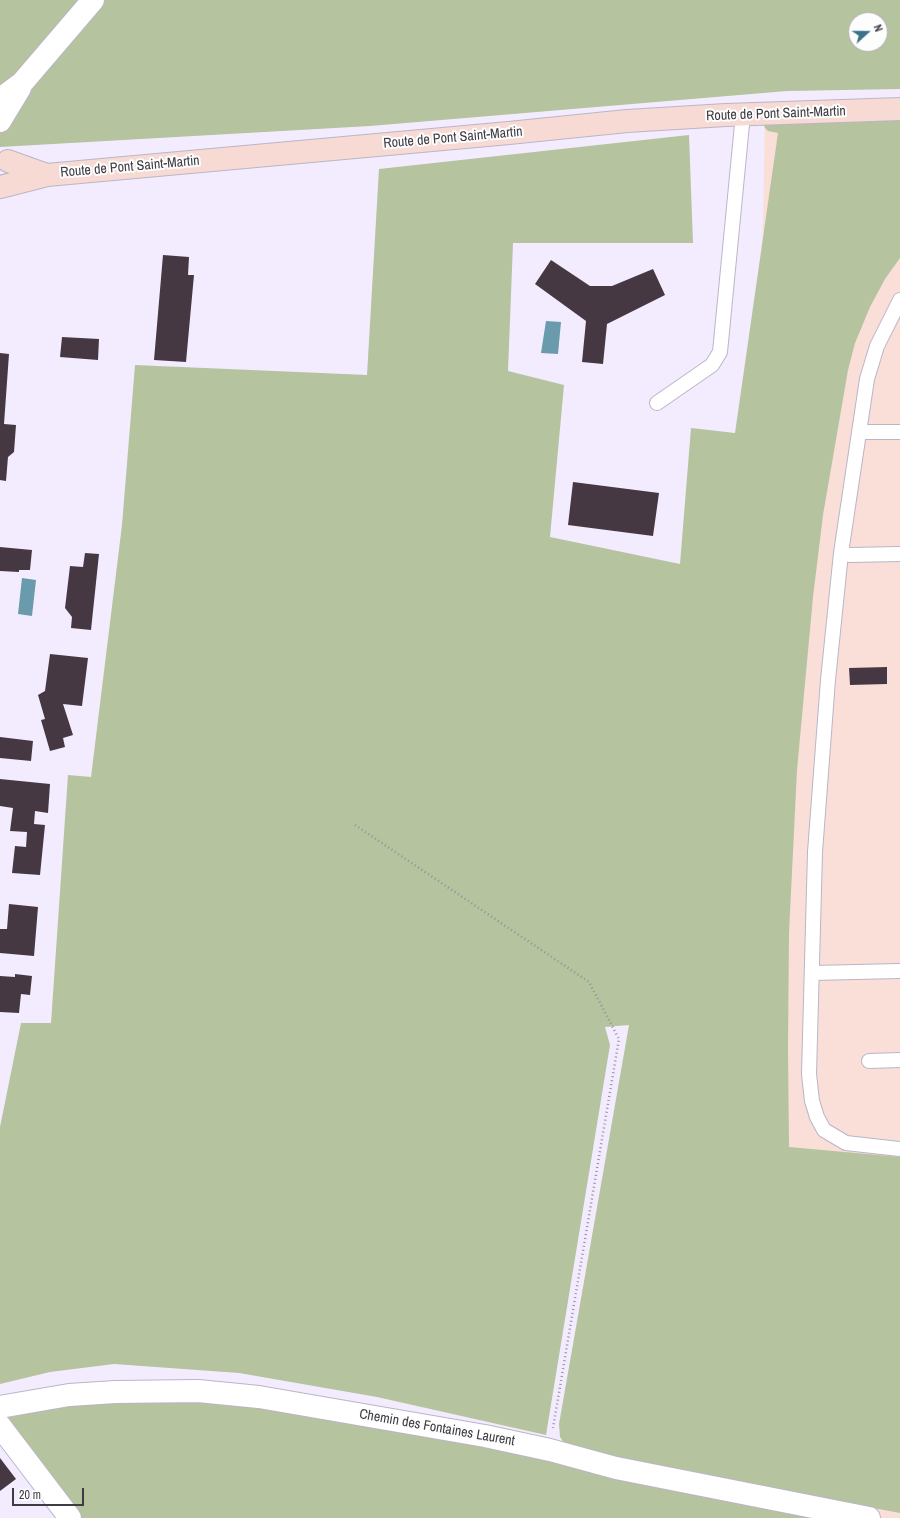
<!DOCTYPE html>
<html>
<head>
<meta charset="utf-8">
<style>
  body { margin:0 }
  #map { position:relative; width:900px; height:1518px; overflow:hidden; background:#f3ecfe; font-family:"Archivo Narrow",sans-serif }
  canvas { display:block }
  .north { position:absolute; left:848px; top:12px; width:40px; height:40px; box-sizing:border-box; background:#fdfdfd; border:1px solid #b1afb3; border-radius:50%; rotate:69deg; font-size:11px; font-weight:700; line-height:16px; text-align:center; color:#3e3b43 }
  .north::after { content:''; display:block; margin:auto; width:14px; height:18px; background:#3a728c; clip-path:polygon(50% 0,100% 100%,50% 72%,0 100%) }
  .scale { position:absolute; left:12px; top:1488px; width:72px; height:18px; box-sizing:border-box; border:2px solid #3e3b43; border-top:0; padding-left:5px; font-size:12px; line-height:14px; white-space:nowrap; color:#3e3b43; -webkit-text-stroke:3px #fdfdfd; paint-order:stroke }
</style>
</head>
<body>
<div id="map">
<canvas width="900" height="1518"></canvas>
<div class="north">N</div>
<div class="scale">20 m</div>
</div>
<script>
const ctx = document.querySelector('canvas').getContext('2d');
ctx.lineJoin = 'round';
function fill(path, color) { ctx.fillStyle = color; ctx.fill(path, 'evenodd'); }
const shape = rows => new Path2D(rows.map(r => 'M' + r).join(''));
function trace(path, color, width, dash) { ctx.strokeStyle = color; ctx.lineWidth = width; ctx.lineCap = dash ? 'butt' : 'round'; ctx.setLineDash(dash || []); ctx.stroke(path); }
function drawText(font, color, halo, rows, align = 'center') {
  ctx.font = font + ' "Archivo Narrow",sans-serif'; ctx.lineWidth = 4; ctx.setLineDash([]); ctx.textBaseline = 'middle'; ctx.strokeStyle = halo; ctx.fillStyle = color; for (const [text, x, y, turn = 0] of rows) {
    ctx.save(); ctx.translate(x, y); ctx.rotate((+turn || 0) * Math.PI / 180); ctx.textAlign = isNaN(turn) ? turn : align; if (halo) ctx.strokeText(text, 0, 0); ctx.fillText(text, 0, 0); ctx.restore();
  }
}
fill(shape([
  [900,111,900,1518,739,1518,765,113]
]), '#f9dfd8');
fill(shape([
  [0,0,900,0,900,89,787,91,370,126,0,147],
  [856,20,880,20,880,44,856,44],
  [900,119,900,258,885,279,870,307,855,343,848,370,823,515,813,597,797,770,789,933,788,1048,789,1147,900,1157,900,1513,623,1461,567,1447,560,1437,559,1424,629,1025,605,1027,610,1045,546,1435,377,1397,239,1373,114,1364,50,1372,0,1384,0,1127,21,1023,51,1023,68,775,91,777,122,525,135,365,367,375,379,169,689,135,693,243,513,243,508,371,564,385,550,537,680,564,691,428,735,433,778,133,768,131,765,128,763,123],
  [644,960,638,1025,614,1157,638,1025],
  [112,1401,197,1401,263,1405,374,1422,827,1518,80,1518,6,1418,51,1408]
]), '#b5c39e');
fill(shape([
  [546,321,561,322,558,354,541,353],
  [22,578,36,580,32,616,18,614]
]), '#6a9bac');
fill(shape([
  [163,255,189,257,188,275,194,275,186,362,154,360],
  [551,260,590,286,612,286,653,269,665,295,607,324,603,364,582,362,586,321,535,284],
  [62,337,99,339,98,360,60,357],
  [0,353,9,354,4,424,16,425,14,452,8,457,6,481,0,480],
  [573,482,659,493,653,536,568,525],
  [0,547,32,550,30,570,19,570,19,572,0,571],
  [85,553,99,554,91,630,71,628,72,617,65,608,70,566,83,567],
  [50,654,88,658,82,706,63,704,73,735,63,738,65,747,50,751,41,720,45,719,38,695,45,691],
  [887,667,887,684,850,685,849,668],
  [0,737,33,741,31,761,0,758],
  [0,779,50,784,48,813,35,811,34,824,45,825,40,875,12,873,15,846,26,847,27,832,10,831,13,808,0,806],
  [9,904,38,907,34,956,0,953,0,929,7,929],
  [15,974,32,976,30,995,21,994,19,1013,0,1012,0,976,15,977],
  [0,1458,16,1479,0,1491]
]), '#463842');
const service = shape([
  [900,300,877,346,867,379,841,553,828,680,815,852,809,1074,812,1101,817,1117,824,1130,846,1143,900,1149],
  [657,403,712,365,720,352,743,114],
  [860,432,900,432],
  [841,553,850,555,900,554],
  [812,973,900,971],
  [869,1061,900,1060]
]);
const minor = shape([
  [0,99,22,83,93,0],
  [0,121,20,88],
  [0,1407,69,1395,115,1392,198,1391,259,1397,485,1436,550,1450,616,1468,869,1518],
  [0,1426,70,1518]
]);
const secondary = shape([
  [8,161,47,175,509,133,627,121,726,115,900,109],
  [0,187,47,175]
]);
trace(service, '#bbb5c7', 16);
trace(minor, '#bbb5c7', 24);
trace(secondary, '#bbb5c7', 24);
trace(shape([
  [355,825,589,982,619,1039,553,1428]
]), '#948f9c', 2.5, [1, 3]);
trace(service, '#fff', 14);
trace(minor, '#fff', 22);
trace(secondary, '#f7dad3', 22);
drawText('14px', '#3e3b43', '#fdfdfd', [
  ["Route de Pont Saint-Martin",776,114,-2],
  ["Route de Pont Saint-Martin",453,138,-5],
  ["Route de Pont Saint-Martin",130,167,-5],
  ["Chemin des Fontaines Laurent",437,1428,10]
]);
</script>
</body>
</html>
